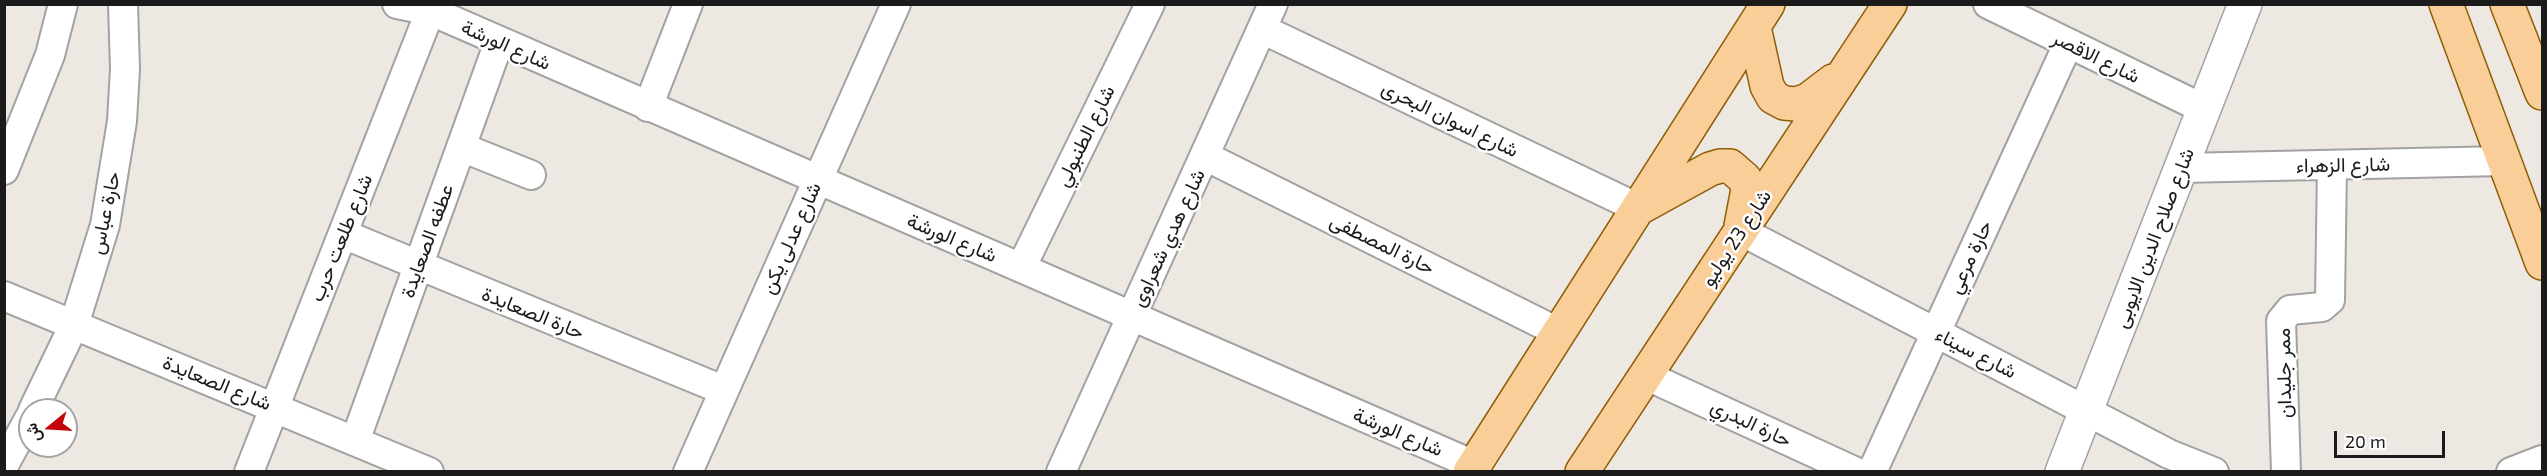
<!DOCTYPE html>
<html>
<head>
<meta charset="utf-8">
<style>
  body { margin:0 }
  #map { position:relative; width:2547px; height:476px; overflow:hidden; background:#ede8e1; font-family:"Exo 2",Vazirmatn,sans-serif }
  canvas { display:block }
  .frame { position:absolute; inset:0; border:6px solid #1b1b1b; pointer-events:none }
  .north { position:absolute; left:18px; top:398px; width:60px; height:60px; box-sizing:border-box; background:#fff; border:2px solid #a4a4a4; border-radius:50%; rotate:252deg; font-size:16px; font-weight:700; line-height:24px; text-align:center; color:#1b1b1b }
  .north::after { content:''; display:block; margin:auto; width:21px; height:27px; background:#c10509; clip-path:polygon(50% 0,100% 100%,50% 72%,0 100%) }
  .scale { position:absolute; left:2334px; top:431px; width:111px; height:27px; box-sizing:border-box; border:3px solid #1b1b1b; border-top:0; padding-left:8px; font-size:18px; line-height:21px; white-space:nowrap; color:#1b1b1b; -webkit-text-stroke:4px #fff; paint-order:stroke }
</style>
</head>
<body>
<div id="map">
<canvas width="2547" height="476"></canvas>
<div class="frame"></div>
<div class="north">ش</div>
<div class="scale">20 m</div>
</div>
<script>
const ctx = document.querySelector('canvas').getContext('2d');
ctx.lineJoin = 'round';
const shape = rows => new Path2D(rows.map(r => 'M' + r).join(''));
function trace(path, color, width, dash) { ctx.strokeStyle = color; ctx.lineWidth = width; ctx.lineCap = dash ? 'butt' : 'round'; ctx.setLineDash(dash || []); ctx.stroke(path); }
function drawText(font, color, halo, rows, align = 'center') {
  ctx.font = font + ' "Exo 2",Vazirmatn,sans-serif'; ctx.lineWidth = 5; ctx.setLineDash([]); ctx.textBaseline = 'middle'; ctx.strokeStyle = halo; ctx.fillStyle = color; for (const [text, x, y, turn = 0] of rows) {
    ctx.save(); ctx.translate(x, y); ctx.rotate((+turn || 0) * Math.PI / 180); ctx.textAlign = isNaN(turn) ? turn : align; if (halo) ctx.strokeText(text, 0, 0); ctx.fillText(text, 0, 0); ctx.restore();
  }
}
const minor = shape([
  [397,4,431,11,1474,465],
  [1988,4,2204,109],
  [1262,29,1638,208],
  [648,107,688,4],
  [461,147,531,175],
  [1205,156,1558,332],
  [2181,168,2504,161],
  [4,170,50,55,63,4],
  [1741,231,2169,454,2214,472],
  [343,234,723,390],
  [1021,268,1150,4],
  [4,296,429,472],
  [1645,375,1856,472],
  [33,410,74,325,105,225,122,121,125,69,123,4],
  [355,441,499,42],
  [4,465,30,417],
  [249,472,433,4],
  [688,472,896,4],
  [1061,472,1273,4],
  [1872,472,2068,44],
  [2286,472,2281,321,2290,310,2322,307,2330,300,2332,166],
  [2511,472,2542,460]
]);
const tertiary = shape([
  [2062,472,2245,4]
]);
const primary = shape([
  [2446,4,2542,263],
  [2507,4,2542,93],
  [1754,27,1767,86,1773,97,1784,103,1796,104,1808,100,1833,81],
  [1641,207,1710,169,1720,166,1730,166,1745,179,1748,189,1741,226],
  [1470,472,1768,4],
  [1582,472,1890,4]
]);
trace(minor, '#a2a2a2', 32);
trace(tertiary, '#a2a2a2', 36);
trace(primary, '#8f5e04', 36);
trace(minor, '#fff', 28);
trace(tertiary, '#fff', 33);
trace(primary, '#f9ce99', 33);
drawText('20px', '#1b1b1b', '#fff', [
  ["شارع الورشة",506,45,24],
  ["شارع الاقصر",2096,57,26],
  ["شارع اسوان البحرى",1450,119,26],
  ["شارع الطنبولي",1085,136,-64],
  ["شارع الزهراء",2343,165,-1],
  ["حارة عباس",105,213,-78],
  ["شارع طلعت حرب",341,238,-68],
  ["شارع عدلى يكن",791,238,-66],
  ["شارع الورشة",952,238,23],
  ["شارع هدي شعراوى",1168,238,-65],
  ["شارع 23 يوليو",1736,238,-57],
  ["شارع صلاح الدين الايوبى",2154,238,-69],
  ["عطفه الصعايدة",427,241,-70],
  ["حارة المصطفى",1382,244,26],
  ["حارة مرعي",1970,257,-65],
  ["حارة الصعايدة",533,313,22],
  ["شارع سيناء",1976,353,27],
  ["ممر جليدان",2284,373,-91],
  ["شارع الصعايدة",217,383,22],
  ["حارة البدري",1751,423,25],
  ["شارع الورشة",1398,432,23]
]);
</script>
</body>
</html>
